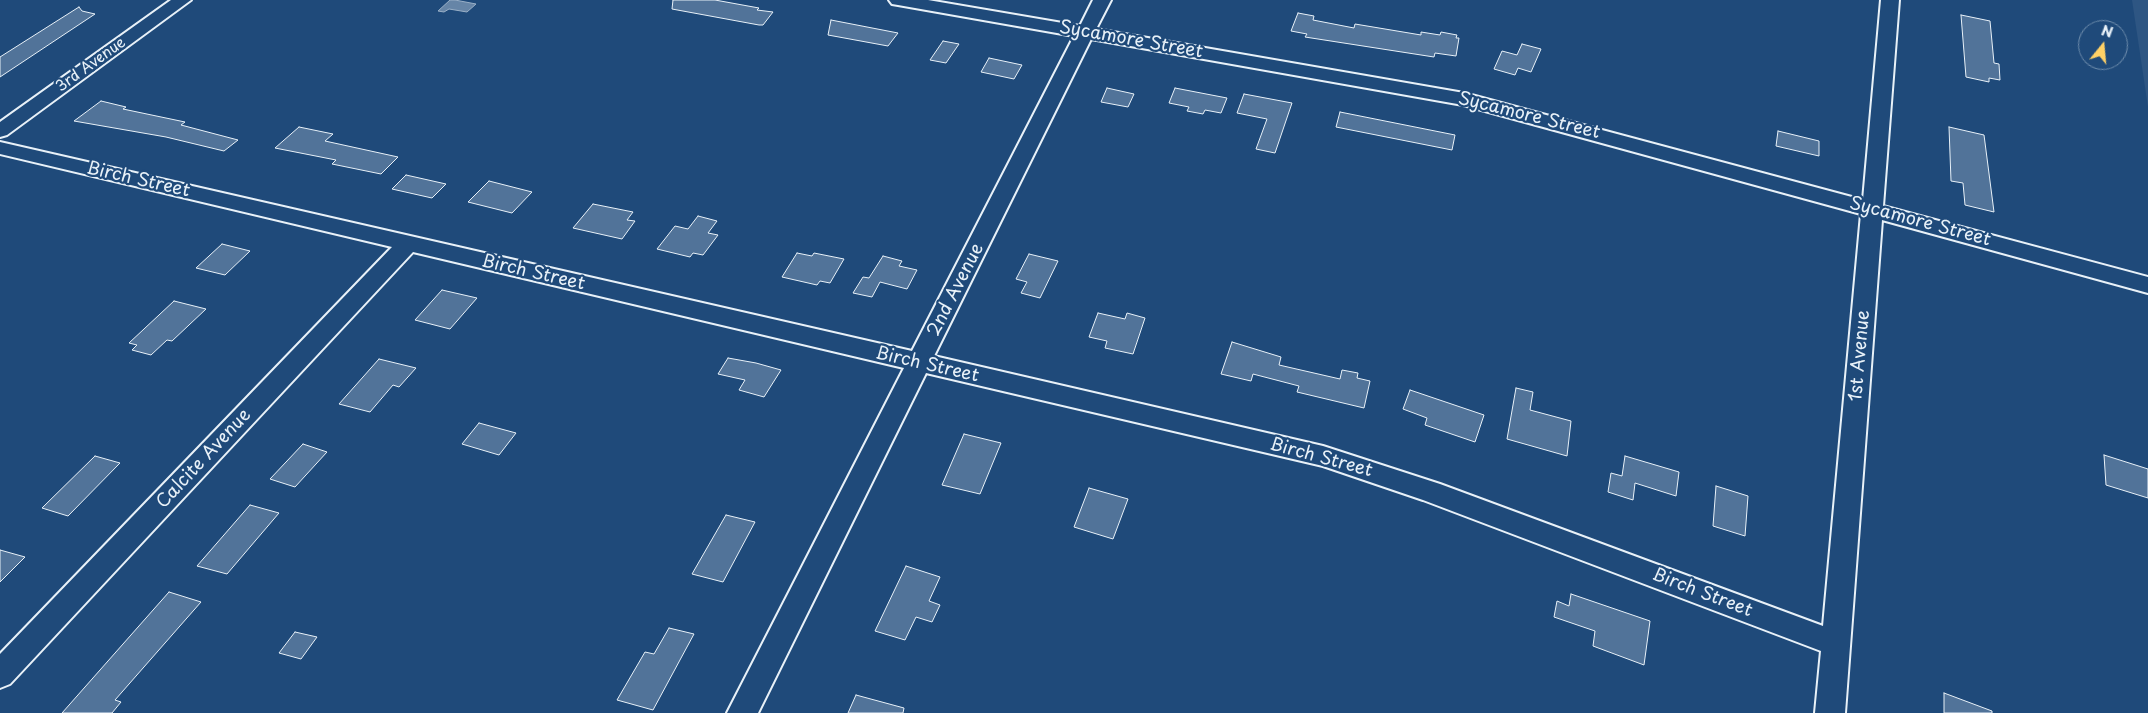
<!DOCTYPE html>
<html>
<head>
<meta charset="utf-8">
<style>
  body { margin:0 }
  #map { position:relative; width:2148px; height:713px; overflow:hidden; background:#1f4a7a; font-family:"Playpen Sans",sans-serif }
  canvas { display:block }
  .north { position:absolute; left:2078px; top:20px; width:50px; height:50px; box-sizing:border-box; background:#1f4a7a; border:1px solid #6f8dac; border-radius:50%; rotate:17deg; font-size:14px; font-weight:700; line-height:20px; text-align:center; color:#e8f1f8 }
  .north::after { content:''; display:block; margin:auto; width:18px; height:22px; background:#ffd166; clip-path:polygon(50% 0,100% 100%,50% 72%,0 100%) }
</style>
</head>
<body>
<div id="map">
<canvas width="2148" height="713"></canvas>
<div class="north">N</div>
</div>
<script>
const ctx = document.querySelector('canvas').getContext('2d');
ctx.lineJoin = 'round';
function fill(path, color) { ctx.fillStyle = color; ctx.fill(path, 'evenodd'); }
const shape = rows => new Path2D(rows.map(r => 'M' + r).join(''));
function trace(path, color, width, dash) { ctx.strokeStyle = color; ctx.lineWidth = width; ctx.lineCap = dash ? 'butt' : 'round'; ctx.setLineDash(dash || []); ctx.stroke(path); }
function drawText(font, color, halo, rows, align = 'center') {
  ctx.font = font + ' "Playpen Sans",sans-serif'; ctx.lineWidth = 4.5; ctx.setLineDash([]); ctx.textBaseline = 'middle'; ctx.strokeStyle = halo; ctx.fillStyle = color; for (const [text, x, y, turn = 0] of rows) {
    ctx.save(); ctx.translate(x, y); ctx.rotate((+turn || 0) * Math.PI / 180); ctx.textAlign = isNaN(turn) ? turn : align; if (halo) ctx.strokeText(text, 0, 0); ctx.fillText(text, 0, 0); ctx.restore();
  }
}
fill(shape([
  [2132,0,2148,0,2148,107]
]), '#2e5683');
const water = shape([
  [450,0,455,0,476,4,467,12,449,9,444,12,438,11,450,0]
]);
fill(water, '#6685a7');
trace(water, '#9ab0c7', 1);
const building = shape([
  [673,0,715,0,759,8,757,10,773,12,763,25,759,25,672,9,673,0],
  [79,7,82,11,95,14,0,77,0,57,79,7],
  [1298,13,1314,16,1313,20,1354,28,1355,24,1421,35,1421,32,1440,35,1441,32,1457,35,1456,38,1459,38,1456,56,1435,53,1434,57,1305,37,1307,34,1291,31,1298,13],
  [1961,15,1990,21,1994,63,1999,64,2000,80,1989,78,1989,82,1966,77,1961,15],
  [831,20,898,33,888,46,828,35,831,20],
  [943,41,959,44,946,63,930,60,943,41],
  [1522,44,1541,49,1531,72,1518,68,1515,75,1494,69,1502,51,1517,55,1522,44],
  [989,58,1022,65,1014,79,981,72,989,58],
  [1107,88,1134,94,1128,107,1101,102,1107,88],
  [1175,88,1227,98,1221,113,1205,110,1203,114,1187,111,1189,107,1169,103,1175,88],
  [1244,94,1292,103,1275,153,1256,149,1267,119,1237,113,1244,94],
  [101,101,126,107,123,109,185,122,181,125,238,140,224,151,166,137,74,121,101,101],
  [1340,112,1455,135,1452,150,1336,127,1340,112],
  [299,127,333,134,325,141,398,157,381,174,332,164,336,160,275,148,299,127],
  [1949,127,1984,135,1994,212,1965,205,1963,183,1951,181,1949,127],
  [1778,131,1819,141,1819,156,1776,146,1778,131],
  [406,175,446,184,432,198,392,189,406,175],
  [489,181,532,192,512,213,468,202,489,181],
  [593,204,633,212,627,220,635,221,622,239,573,228,593,204],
  [698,216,717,221,708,233,718,235,703,255,693,253,690,257,657,249,675,226,688,229,698,216],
  [222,244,250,251,225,275,196,268,222,244],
  [797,253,812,256,814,253,844,259,830,283,820,281,817,285,782,277,797,253],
  [1029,254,1058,261,1040,298,1021,293,1027,282,1016,279,1029,254],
  [883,256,902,261,899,266,917,270,907,289,880,282,872,297,853,293,863,277,869,278,883,256],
  [442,290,477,298,450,329,415,320,442,290],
  [174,301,206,309,172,341,167,340,151,355,132,350,137,345,129,343,174,301],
  [1098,313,1125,319,1127,313,1145,318,1133,354,1105,348,1107,341,1089,337,1098,313],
  [1232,342,1281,357,1279,365,1340,379,1342,370,1358,373,1357,378,1370,381,1364,408,1297,392,1299,386,1253,374,1251,381,1221,374,1232,342],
  [728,358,756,363,781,370,764,397,739,390,745,380,718,374,728,358],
  [379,359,416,368,399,387,393,385,370,412,339,404,379,359],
  [1516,388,1533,392,1530,410,1571,421,1567,456,1507,439,1516,388],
  [1410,390,1484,415,1475,442,1425,425,1427,418,1403,409,1410,390],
  [479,423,516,433,499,455,462,444,479,423],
  [964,434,1001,443,980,494,942,485,964,434],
  [303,444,327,452,295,487,270,479,303,444],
  [2104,455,2148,469,2148,498,2106,485,2104,455],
  [95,456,120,463,68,516,42,508,95,456],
  [1625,456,1679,472,1676,496,1635,483,1633,500,1608,492,1611,473,1622,476,1625,456],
  [1716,486,1748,496,1745,536,1713,526,1716,486],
  [1089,488,1128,499,1113,539,1074,527,1089,488],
  [250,505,279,513,227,574,197,566,250,505],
  [726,515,755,522,723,582,692,574,726,515],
  [0,550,25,557,0,582,0,550],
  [906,566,940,577,929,601,940,605,932,622,916,617,905,640,875,631,906,566],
  [169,592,201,602,115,700,121,702,112,713,62,713,169,592],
  [1571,594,1650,621,1644,665,1593,646,1595,631,1554,617,1557,601,1569,606,1571,594],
  [669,628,694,634,653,710,617,700,645,652,654,654,669,628],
  [295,632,317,637,301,659,279,653,295,632],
  [1944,693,1992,711,1992,713,1944,713,1944,693],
  [856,695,904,708,903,713,848,713,856,695]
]);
fill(building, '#517399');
trace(building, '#e8f1f8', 1);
const minor = shape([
  [171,0,191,0,7,135,0,137,0,122,171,0],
  [889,0,928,0,1080,26,1093,0,1111,0,1096,29,1464,93,1863,200,1881,0,1899,0,1883,206,2148,277,2148,293,1882,220,1845,713,1815,713,1821,651,1423,500,1323,466,926,373,758,713,727,713,904,368,413,252,10,684,0,688,0,654,392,247,0,154,0,142,912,351,1074,36,898,5,892,4,889,0],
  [1091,39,1463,105,1861,214,1823,626,1440,484,1323,446,934,356,1091,39]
]);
trace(minor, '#e8f1f8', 4);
fill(minor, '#1f4a7a');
drawText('15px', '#e8f1f8', '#1f4a7a', [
  ["3rd Avenue",91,65,-36]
]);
drawText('18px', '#e8f1f8', '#1f4a7a', [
  ["Sycamore Street",1131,40,10],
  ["Sycamore Street",1529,116,14],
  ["Birch Street",138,180,13],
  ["Sycamore Street",1920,222,15],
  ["Birch Street",533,273,13],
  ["2nd Avenue",956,290,-63],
  ["1st Avenue",1860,356,-85],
  ["Birch Street",927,365,13],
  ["Birch Street",1321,458,15],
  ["Calcite Avenue",204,459,-47],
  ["Birch Street",1702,593,21]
]);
</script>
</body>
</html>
